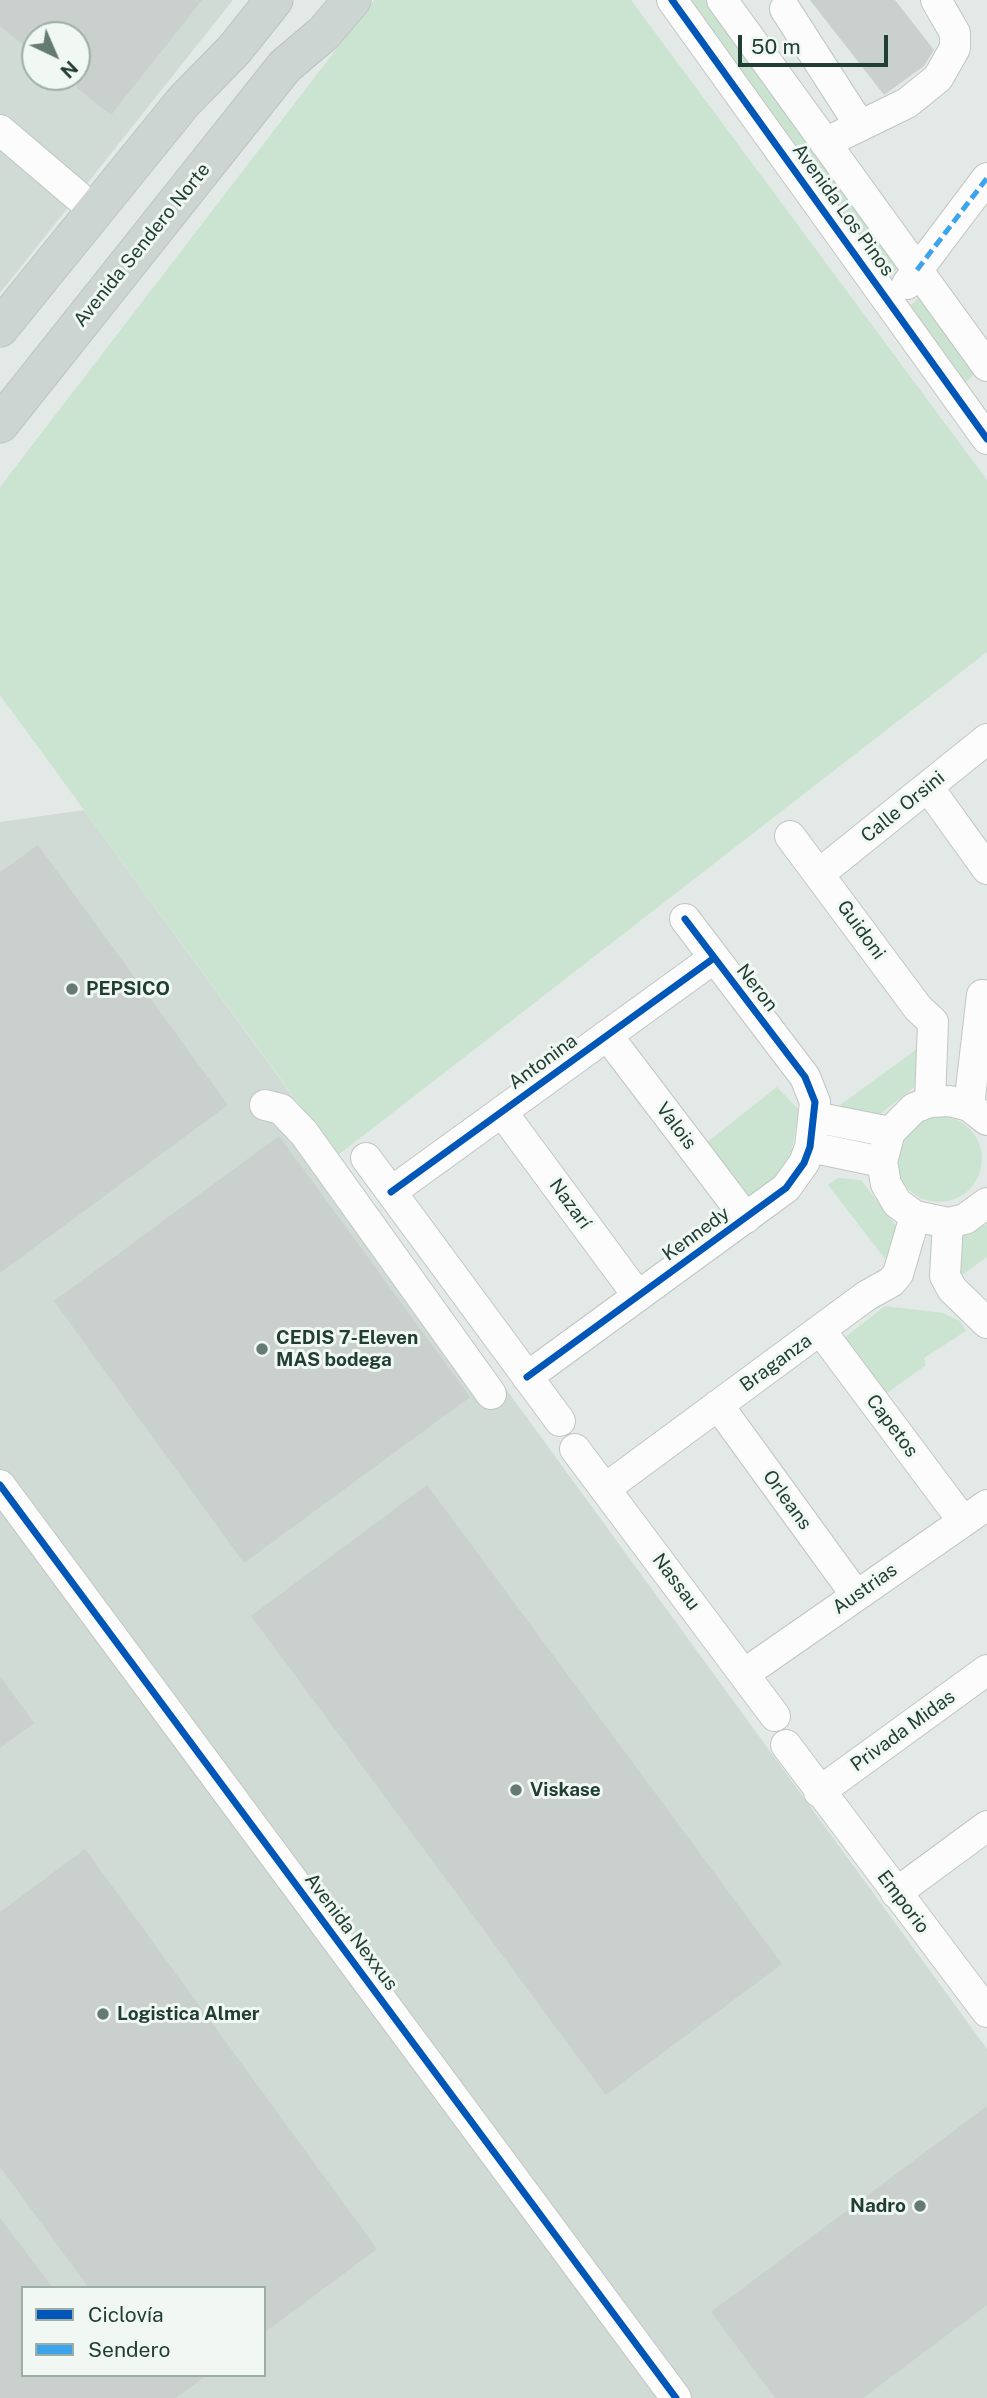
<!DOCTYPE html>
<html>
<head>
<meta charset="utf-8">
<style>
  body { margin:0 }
  #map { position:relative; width:987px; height:2398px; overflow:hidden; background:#e3e9e6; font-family:"Public Sans",sans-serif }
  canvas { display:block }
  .legend { position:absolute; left:21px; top:2286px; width:245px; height:91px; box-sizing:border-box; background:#f1f8f4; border:2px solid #9daea7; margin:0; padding:9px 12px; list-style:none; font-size:21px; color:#203e34 }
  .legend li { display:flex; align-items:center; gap:14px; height:35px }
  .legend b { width:35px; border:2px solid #9daea7 }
  .north { position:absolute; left:21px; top:21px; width:70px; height:70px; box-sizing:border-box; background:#f1f8f4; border:2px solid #9daea7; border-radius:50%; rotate:136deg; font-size:19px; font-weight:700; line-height:28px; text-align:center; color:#203e34 }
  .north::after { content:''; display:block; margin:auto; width:24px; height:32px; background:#647a72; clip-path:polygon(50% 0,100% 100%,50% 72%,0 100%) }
  .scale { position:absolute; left:738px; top:35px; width:150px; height:32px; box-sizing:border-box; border:4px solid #203e34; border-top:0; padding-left:9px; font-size:21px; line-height:24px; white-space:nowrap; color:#203e34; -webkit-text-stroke:5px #f1f8f4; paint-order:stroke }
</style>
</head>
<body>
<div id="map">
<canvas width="987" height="2398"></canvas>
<ul class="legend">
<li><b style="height:9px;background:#0057b8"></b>Ciclovía</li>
<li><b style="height:9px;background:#3da4eb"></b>Sendero</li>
</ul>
<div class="north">N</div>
<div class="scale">50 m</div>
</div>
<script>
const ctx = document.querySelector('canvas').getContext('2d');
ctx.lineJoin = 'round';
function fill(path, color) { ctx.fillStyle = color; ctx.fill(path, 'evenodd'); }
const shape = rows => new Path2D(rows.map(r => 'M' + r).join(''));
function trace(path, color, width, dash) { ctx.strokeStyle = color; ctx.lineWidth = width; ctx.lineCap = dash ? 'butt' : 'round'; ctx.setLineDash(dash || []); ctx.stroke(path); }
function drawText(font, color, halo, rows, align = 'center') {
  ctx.font = font + ' "Public Sans",sans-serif'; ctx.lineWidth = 6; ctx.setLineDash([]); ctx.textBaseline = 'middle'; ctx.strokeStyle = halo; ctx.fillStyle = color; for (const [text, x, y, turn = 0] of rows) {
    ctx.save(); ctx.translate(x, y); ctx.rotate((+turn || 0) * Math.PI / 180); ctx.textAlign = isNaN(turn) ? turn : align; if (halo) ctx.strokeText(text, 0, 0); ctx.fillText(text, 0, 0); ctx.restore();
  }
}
fill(shape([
  [0,0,233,0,0,293],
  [35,35,77,35,77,77,35,77],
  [84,810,987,2049,987,2398,0,2398,0,822],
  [23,2288,264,2288,264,2375,23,2375]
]), '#d0dbd6');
fill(shape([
  [374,0,631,0,987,480,987,652,337,1156,0,695,0,487],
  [686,0,705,0,899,266,889,279],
  [920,296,976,372,964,384,908,308],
  [921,1046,918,1084,874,1119,847,1115,840,1105],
  [777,1087,799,1110,787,1176,749,1202,706,1143],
  '896 1159a43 43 0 1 1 86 0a43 43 0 1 1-86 0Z',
  [838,1178,861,1180,897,1227,889,1264,828,1185],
  [987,1224,987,1257,958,1278,959,1237],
  [885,1306,943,1313,960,1321,966,1331,924,1358,926,1365,883,1396,844,1338]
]), '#cbe4d1');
fill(shape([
  [0,0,202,0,111,115,77,88,77,35,35,35,35,54,0,26],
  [810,0,895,0,934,50,924,66,884,95],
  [38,845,228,1105,0,1273,0,872],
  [279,1136,470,1397,244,1563,54,1301],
  [427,1485,782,1964,606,2095,251,1616],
  [0,1676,34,1723,0,1748],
  [85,1849,377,2249,264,2333,264,2288,89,2288,0,2167,0,1912],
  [987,2106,987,2305,863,2398,775,2398,711,2312],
  [0,2218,53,2288,23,2288,23,2375,207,2375,176,2398,0,2398]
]), '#cad0cd');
const minor = shape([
  [672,0,987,439],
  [722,0,987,366],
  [785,9,859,124],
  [0,130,94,210],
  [825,143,907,103,938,78,955,48,955,33,936,0],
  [907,284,987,178],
  [928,787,987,869],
  [790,836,918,1008,933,1022],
  [819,874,987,739],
  [607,1035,746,1218],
  [930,1102,933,1022],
  [265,1105,281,1109,304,1133,491,1394],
  [969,1106,982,995],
  [502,1112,638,1296],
  [814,1117,890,1132],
  [987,1120,969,1106,950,1101,930,1102,914,1108,890,1132,882,1162,886,1184,897,1203,915,1216,948,1223,965,1219,987,1203],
  [810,1147,882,1162],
  [366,1158,560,1421],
  [391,1192,714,958],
  [948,1223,945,1276,952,1289,987,1323],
  [821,1331,963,1521],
  [527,1377,786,1188,804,1163,810,1147,815,1102,805,1077,685,919],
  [718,1405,856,1595],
  [575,1449,775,1716],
  [0,1485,676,2398],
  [606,1488,866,1296,891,1282,898,1274,915,1216],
  [744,1674,987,1505],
  [786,1745,987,2012],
  [819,1792,987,1670],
  [896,1893,987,1826]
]);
const major = shape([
  [0,328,184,101,234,50,274,0],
  [0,424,285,66,324,33,352,0]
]);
trace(minor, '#c0c6c3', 32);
trace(major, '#bbc5c2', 39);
trace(minor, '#fbfcfb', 30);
trace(major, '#cdd5d2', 37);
trace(shape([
  [917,270,987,178]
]), '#3da4eb', 5, [10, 5]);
trace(shape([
  [672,0,987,439],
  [391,1192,714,958],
  [527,1377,786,1188,804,1163,810,1147,815,1102,805,1077,685,919],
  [0,1485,676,2398]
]), '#0057b8', 7);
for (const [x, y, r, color] of [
  [72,989,7,"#647a72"],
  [262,1349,7,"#647a72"],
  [516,1790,7,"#647a72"],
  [103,2014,7,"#647a72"],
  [920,2206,7,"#647a72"]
]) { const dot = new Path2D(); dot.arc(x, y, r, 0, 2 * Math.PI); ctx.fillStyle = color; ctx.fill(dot); trace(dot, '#f1f8f4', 2.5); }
drawText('19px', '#203e34', '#f1f8f4', [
  ["Avenida Los Pinos",843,210,54],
  ["Avenida Sendero Norte",142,245,-51],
  ["Calle Orsini",903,807,-39],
  ["Guidoni",861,930,54],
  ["Neron",757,988,52],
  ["Antonina",543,1062,-36],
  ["Valois",676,1126,53],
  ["Nazarí",570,1204,54],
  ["Kennedy",696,1234,-36],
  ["Braganza",776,1363,-36],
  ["Capetos",892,1426,53],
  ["Orleans",787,1500,54],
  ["Nassau",676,1582,53],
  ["Austrias",865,1589,-35],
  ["Privada Midas",903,1731,-36],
  ["Emporio",903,1902,53],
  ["Avenida Nexxus",351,1932,53]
]);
drawText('bold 19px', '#203e34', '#f1f8f4', [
  ["PEPSICO",86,989],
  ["CEDIS 7-Eleven",276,1338],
  ["MAS bodega",276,1360],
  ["Viskase",530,1790],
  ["Logistica Almer",117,2014],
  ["Nadro",906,2206,"right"]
], 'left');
</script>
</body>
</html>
